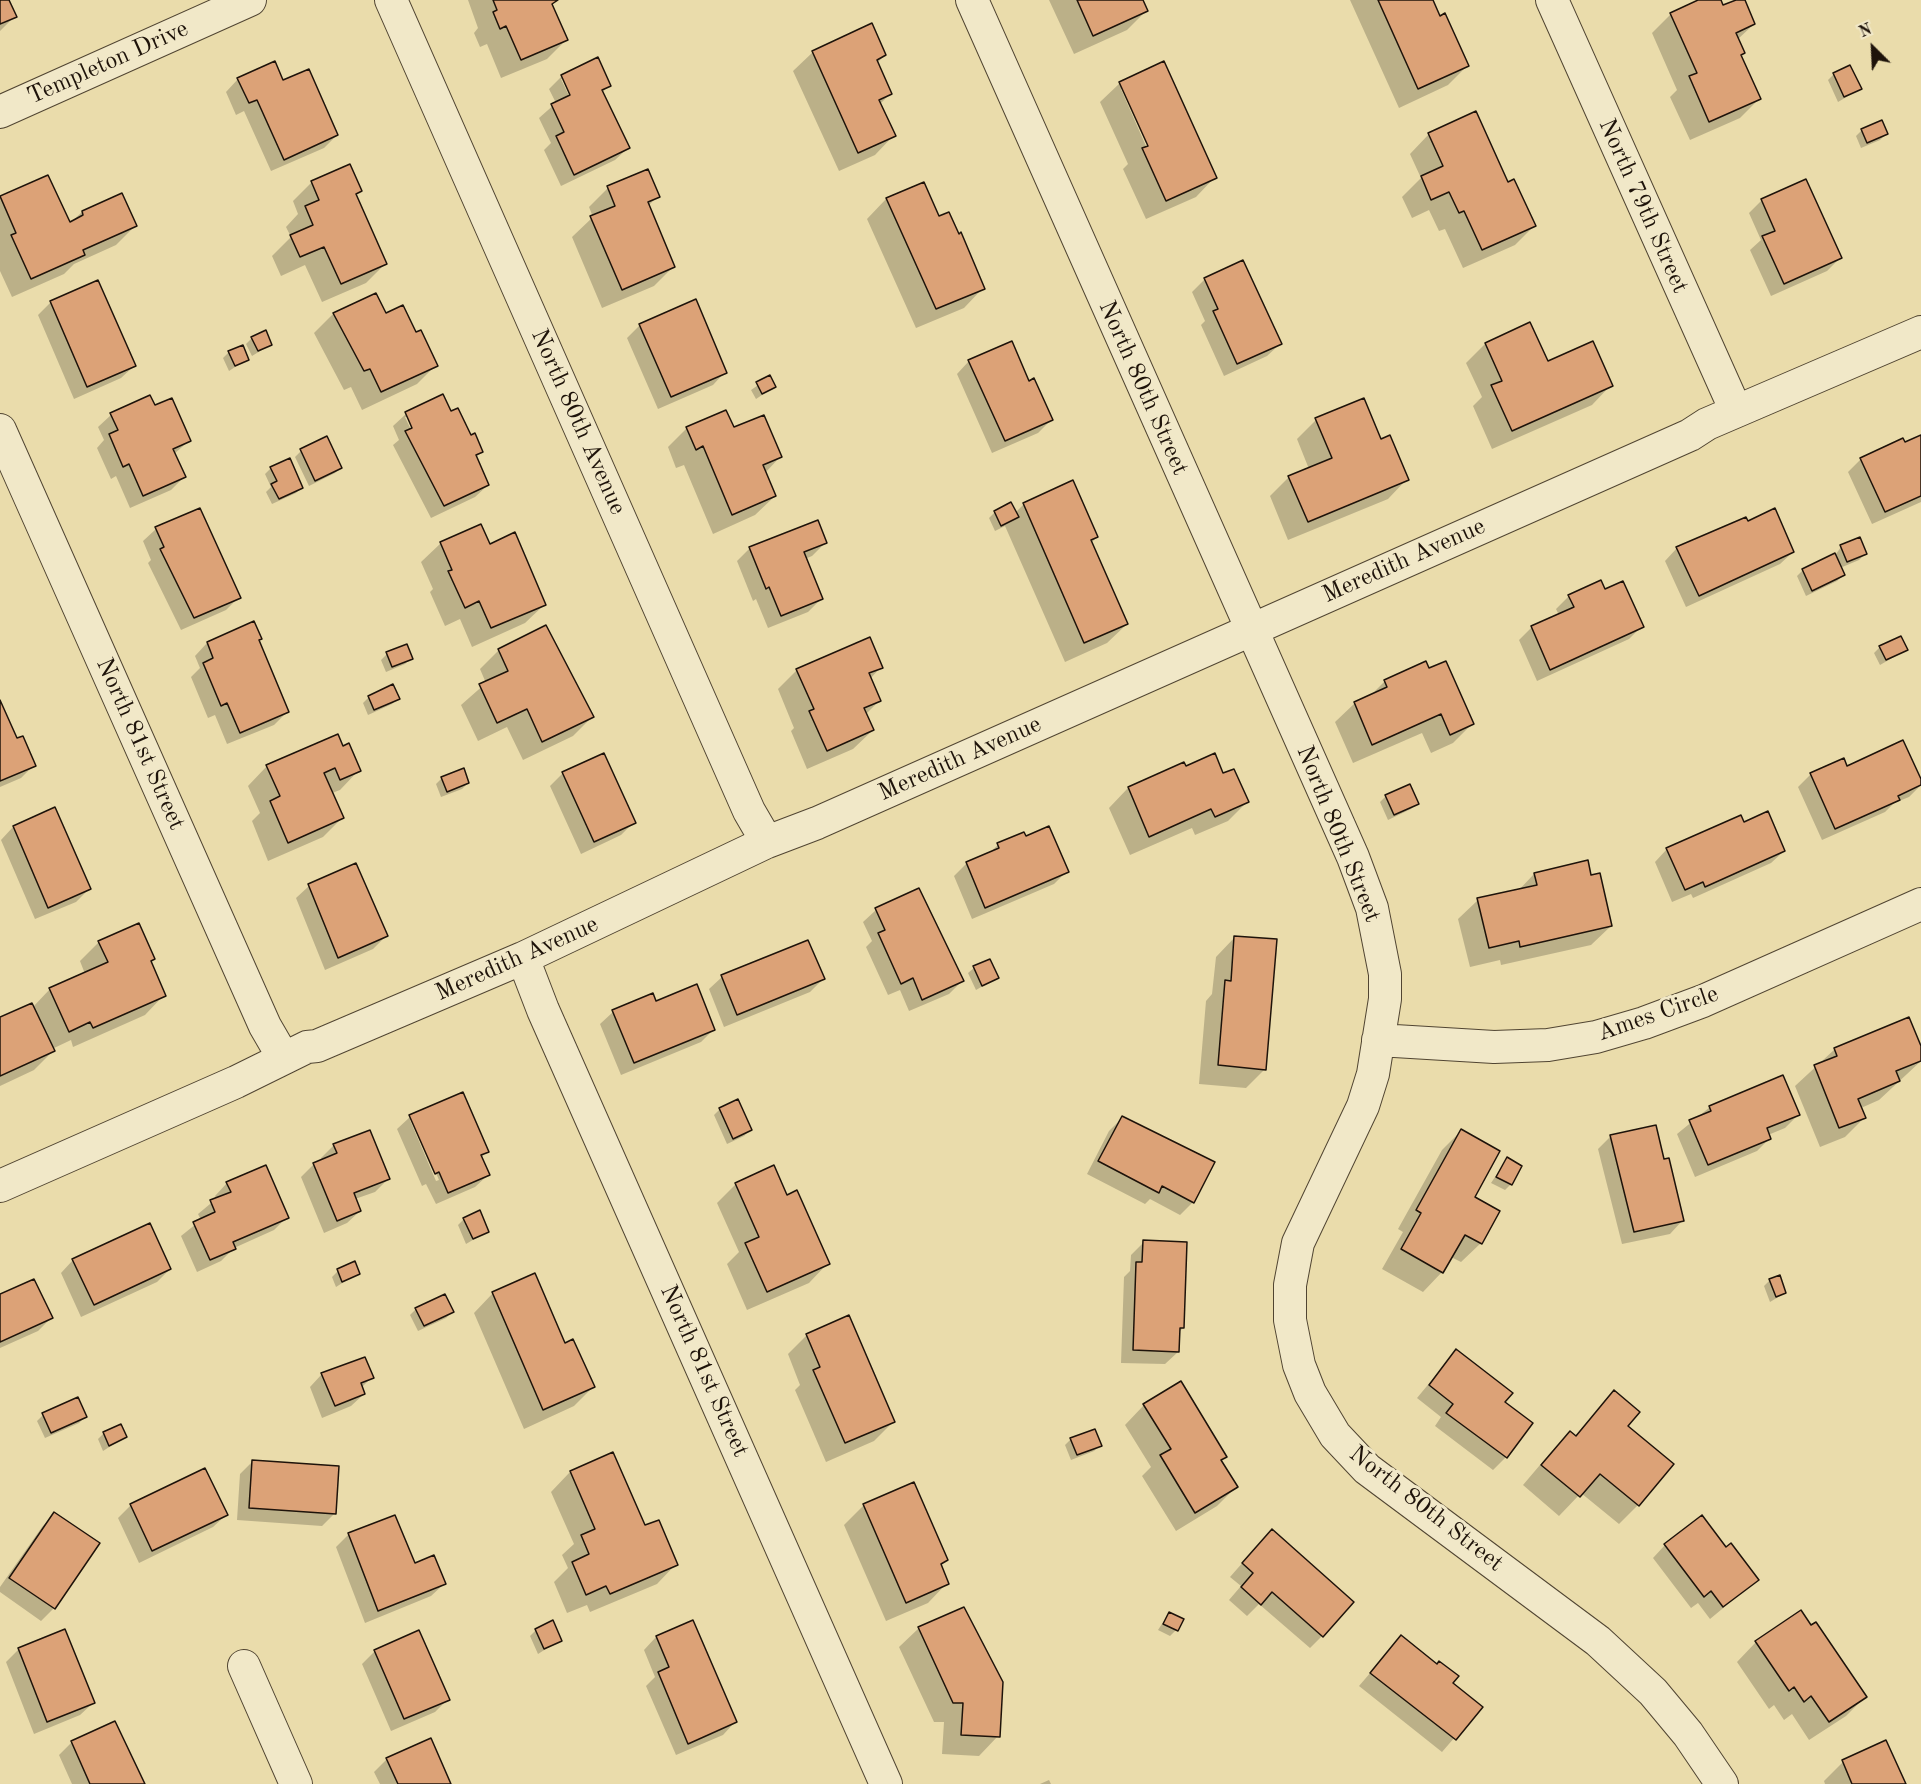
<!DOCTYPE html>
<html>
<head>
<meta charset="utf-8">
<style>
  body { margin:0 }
  #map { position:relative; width:1921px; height:1784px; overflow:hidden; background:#eadcab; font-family:"Old Standard TT",serif }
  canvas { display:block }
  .north { position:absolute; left:1843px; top:18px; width:60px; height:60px; -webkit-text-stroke:4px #f1e8c8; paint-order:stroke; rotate:336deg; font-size:16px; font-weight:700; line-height:24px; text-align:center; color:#1e130a }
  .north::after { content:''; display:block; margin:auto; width:21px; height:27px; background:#1e130a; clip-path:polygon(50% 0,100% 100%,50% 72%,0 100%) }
</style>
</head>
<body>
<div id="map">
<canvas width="1921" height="1784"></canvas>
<div class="north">N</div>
</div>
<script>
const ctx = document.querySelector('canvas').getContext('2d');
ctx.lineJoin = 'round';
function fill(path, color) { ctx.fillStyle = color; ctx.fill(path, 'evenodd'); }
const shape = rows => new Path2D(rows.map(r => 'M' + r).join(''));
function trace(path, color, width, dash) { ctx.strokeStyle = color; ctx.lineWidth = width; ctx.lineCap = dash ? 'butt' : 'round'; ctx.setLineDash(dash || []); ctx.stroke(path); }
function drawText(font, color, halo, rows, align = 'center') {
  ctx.font = font + ' "Old Standard TT",serif'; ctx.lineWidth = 6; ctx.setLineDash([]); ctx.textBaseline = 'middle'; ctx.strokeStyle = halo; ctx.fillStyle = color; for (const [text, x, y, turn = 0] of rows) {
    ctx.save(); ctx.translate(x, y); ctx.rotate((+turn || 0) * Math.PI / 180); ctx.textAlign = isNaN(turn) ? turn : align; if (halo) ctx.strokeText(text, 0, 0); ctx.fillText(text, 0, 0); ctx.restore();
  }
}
fill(shape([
  [0,0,7,0,15,16,0,31],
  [468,0,557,0,551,6,566,40,547,59,501,78,487,44,480,47,474,33,478,28],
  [1049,0,1141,0,1146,11,1127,30,1074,54],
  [1350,0,1431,0,1467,66,1448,85,1399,108],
  [1702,0,1719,0,1723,7,1743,0,1754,24,1737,40,1740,55,1759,99,1740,118,1690,140,1670,97,1677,90,1652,33,1671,14],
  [813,52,885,55,877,63,890,94,880,104,894,135,875,155,839,171,793,71],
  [1834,74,1860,89,1838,102,1828,80],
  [562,76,609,85,602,93,628,148,615,160,561,186,544,150,551,143,539,118,556,103,549,89],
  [561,79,564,79,575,101,572,102],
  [238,79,282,82,337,135,324,148,271,171,244,111,236,115,226,92],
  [1120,83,1215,177,1196,197,1146,219,1123,169,1128,164,1100,102],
  [1121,89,1124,89,1152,152,1149,153],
  [1862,130,1886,134,1880,140,1861,148,1856,136],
  [1429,134,1508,184,1534,226,1515,245,1463,268,1445,229,1439,231,1429,210,1412,218,1402,197,1421,178,1410,154],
  [48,177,69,224,82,212,135,226,116,245,74,264,64,274,12,297,0,271,0,198],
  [312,182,360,191,355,196,385,264,366,283,322,302,305,265,281,276,272,256,291,237,286,227,298,214,293,201],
  [923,184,938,217,983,288,964,308,916,328,867,219,886,199],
  [608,188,658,196,648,206,674,266,654,286,602,308,572,237,593,217,589,207],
  [1762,200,1840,258,1827,271,1771,296,1750,250,1761,240,1749,213],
  [1205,279,1280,344,1267,356,1224,376,1201,325,1205,321,1192,292],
  [376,295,385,315,415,334,436,365,417,384,362,410,351,387,344,390,314,333,333,314],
  [51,302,134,366,121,378,74,399,38,315],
  [1530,324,1547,363,1611,385,1592,405,1492,449,1473,406,1482,397,1466,363,1485,344],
  [640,325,725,372,713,385,658,409,627,338],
  [252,338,270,345,252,356,246,344],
  [229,352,247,359,229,371,223,358],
  [969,361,1028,383,1051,420,1038,433,992,453,957,374],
  [770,377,774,387,756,399,751,390],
  [154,407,190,440,174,454,184,477,171,490,130,508,116,476,111,479,97,448,104,440,98,427,111,415],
  [450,413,482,451,475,458,488,485,475,497,431,518,393,445,399,440,393,426,406,414],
  [405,417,408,417,416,435,414,436],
  [1316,420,1380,441,1407,479,1388,499,1288,540,1270,496,1289,477,1309,469,1297,439],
  [687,428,733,429,780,457,765,473,775,496,755,515,713,534,684,465,676,468,668,447],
  [1921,437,1921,502,1872,524,1848,472,1861,459],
  [327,438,341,467,335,473,309,486,295,457,301,451],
  [271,468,302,487,296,493,272,504,266,492,271,487,265,474],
  [1024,504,1097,537,1091,543,1127,624,1107,643,1065,662,1005,526,995,531,989,518,995,512,1015,513],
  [199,510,239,597,226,610,181,630,148,563,151,560,143,541,156,529],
  [441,543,489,546,545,604,525,623,472,647,460,619,445,626,430,592,433,589,421,562],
  [825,543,812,556,805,559,821,599,808,612,768,628,756,599,753,601,737,561,750,548],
  [1841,547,1865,554,1859,560,1840,568,1843,575,1837,581,1806,596,1797,576,1803,570,1836,554],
  [1677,548,1793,552,1780,564,1686,607,1665,561],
  [1604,591,1642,626,1629,639,1537,681,1519,640,1531,628,1559,615,1556,609,1569,596],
  [257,641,287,712,274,725,227,744,215,715,208,718,191,677,200,668,195,656,207,643],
  [1880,647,1906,650,1880,665,1874,653],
  [499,650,592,717,573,736,523,760,507,727,478,741,461,705,486,683,480,669],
  [387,654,411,658,405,664,386,672,381,660],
  [1425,663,1472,724,1453,743,1431,753,1422,733,1353,763,1335,722,1355,703,1370,696,1385,681],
  [881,667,870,679,879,701,866,714,873,730,853,749,807,769,791,731,794,728,778,689,797,670],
  [369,697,398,698,392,704,368,715,363,703],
  [0,703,16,740,34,765,21,778,0,787],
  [342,748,359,770,340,790,332,793,342,818,323,837,268,861,252,821,260,813,248,786,267,766],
  [1183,764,1185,768,1223,775,1247,802,1228,821,1195,835,1192,828,1130,855,1109,808,1128,788],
  [1846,768,1921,782,1921,785,1909,797,1894,803,1885,812,1822,840,1798,787,1811,774],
  [563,773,634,822,621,835,581,854,550,786],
  [442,778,468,783,462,789,441,797,436,784],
  [1386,796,1417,803,1411,809,1388,820,1380,802],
  [1744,824,1784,851,1771,863,1693,898,1691,894,1672,902,1655,862,1667,849],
  [13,827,89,889,76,902,35,919,1,840],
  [1023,834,1067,871,1054,884,972,919,954,876,966,864,988,854,998,845],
  [1534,874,1590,877,1611,926,1591,945,1501,965,1500,960,1470,967,1458,919,1478,900,1518,891],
  [309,886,386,936,373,949,325,970,296,898],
  [876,910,962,981,949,994,909,1011,900,990,888,995,866,947,872,941,863,922],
  [1235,937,1265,1069,1246,1088,1199,1084,1206,1001,1212,994,1216,957],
  [99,942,150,962,164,995,145,1015,73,1047,71,1040,52,1049,53,1051,34,1070,0,1086,0,1019,33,1007,50,989,85,974,80,961],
  [807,942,823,979,810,992,724,1027,709,989,722,977],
  [974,968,997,978,976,990,968,973],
  [656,1003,714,1029,701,1042,621,1075,600,1024,613,1012],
  [1835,1049,1921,1050,1921,1061,1879,1100,1861,1108,1865,1117,1845,1137,1820,1147,1795,1086],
  [1710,1107,1798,1115,1785,1128,1768,1135,1770,1138,1757,1151,1695,1177,1677,1134],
  [720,1109,750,1130,744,1136,727,1144,714,1115],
  [410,1117,487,1151,481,1158,488,1175,475,1187,436,1204,426,1184,422,1186,397,1129],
  [410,1120,413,1120,439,1180,436,1181],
  [1122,1118,1193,1202,1180,1215,1150,1199,1145,1204,1087,1174,1109,1131],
  [1655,1126,1682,1221,1670,1234,1622,1244,1598,1149,1610,1137],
  [1461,1131,1481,1243,1461,1262,1451,1257,1442,1272,1423,1292,1382,1269,1403,1232,1398,1229,1442,1150],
  [334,1145,388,1179,375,1192,355,1199,360,1211,347,1223,324,1233,301,1177,314,1164,322,1161,321,1158],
  [1507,1159,1511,1184,1505,1190,1491,1183],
  [227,1183,287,1217,274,1230,234,1248,221,1261,197,1272,181,1236,201,1220,198,1214,216,1199,215,1196],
  [736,1184,786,1197,828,1263,809,1283,747,1310,727,1264,739,1252,717,1203],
  [464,1219,488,1231,466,1244,458,1225],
  [1144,1242,1183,1328,1179,1332,1178,1352,1165,1364,1121,1363,1124,1277,1130,1271,1131,1255],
  [73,1260,170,1269,157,1282,81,1317,61,1273],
  [338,1271,358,1273,336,1287,332,1277],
  [1770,1280,1785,1293,1770,1302,1764,1286],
  [493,1293,564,1345,593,1387,574,1406,524,1429,474,1313],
  [0,1296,51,1318,38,1331,0,1348],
  [416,1309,452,1312,446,1318,418,1331,410,1315],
  [807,1335,894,1421,874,1441,826,1462,795,1390,800,1385,788,1354],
  [1456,1351,1506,1457,1493,1470,1435,1426,1441,1417,1417,1398],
  [356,1360,372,1377,361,1388,364,1394,351,1406,322,1418,310,1387,322,1374],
  [1614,1392,1626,1426,1638,1505,1619,1524,1581,1493,1559,1516,1523,1485,1551,1452,1570,1433,1574,1437],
  [1144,1405,1225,1456,1221,1461,1236,1487,1217,1506,1176,1531,1142,1476,1151,1467,1125,1425],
  [43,1415,85,1417,79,1423,45,1438,37,1421],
  [104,1433,125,1437,103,1451,98,1439],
  [1071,1439,1100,1445,1094,1451,1071,1460,1065,1445],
  [613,1454,645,1527,676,1564,657,1584,590,1612,587,1605,567,1613,554,1582,568,1568,562,1555,574,1544,551,1492,570,1472],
  [253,1461,335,1513,322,1526,237,1520,240,1474],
  [131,1505,226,1515,213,1527,139,1563,118,1518],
  [864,1505,947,1560,940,1566,947,1583,928,1603,886,1621,844,1525],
  [54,1514,54,1608,41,1621,0,1592,0,1587,42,1527],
  [395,1517,414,1565,444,1584,431,1596,365,1623,336,1547,348,1535],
  [1259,1544,1322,1636,1310,1648,1259,1604,1247,1616,1229,1600,1241,1586,1230,1577],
  [1665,1545,1726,1549,1757,1580,1710,1619,1698,1603,1691,1608,1653,1558],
  [1169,1613,1176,1630,1170,1636,1158,1630],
  [692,1622,735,1722,723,1735,676,1755,646,1686,655,1677,644,1650,656,1637],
  [919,1628,998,1736,979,1756,942,1754,944,1722,934,1722,899,1647],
  [536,1630,560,1640,538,1654,530,1636],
  [64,1631,93,1703,80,1715,34,1734,6,1662,18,1650],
  [1401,1637,1481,1707,1442,1752,1359,1686],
  [1756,1642,1865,1697,1846,1716,1809,1740,1792,1714,1784,1720,1774,1705,1769,1709,1737,1662],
  [375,1651,448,1699,435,1712,391,1731,362,1664],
  [114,1723,143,1784,72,1784,59,1755,71,1743],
  [387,1759,450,1784,380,1784,374,1772],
  [1843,1762,1904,1784,1825,1784,1824,1781],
  [1049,1780,1051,1784,1040,1784]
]), '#0003');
const building = shape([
  [0,0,9,0,17,17,0,24,0,0],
  [493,0,558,0,552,4,568,40,521,60,506,26,500,29,493,12,497,10,493,0],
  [1077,0,1143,0,1148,11,1093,36,1077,0],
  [1378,0,1433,0,1440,16,1445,13,1469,66,1418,89,1378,0],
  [1698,0,1721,0,1723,5,1736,0,1745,0,1755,24,1736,33,1745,53,1741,55,1761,99,1709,122,1689,76,1697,73,1670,13,1698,0],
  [872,23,886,55,877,60,892,94,879,100,896,136,858,153,812,51,872,23],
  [598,57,611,86,602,90,630,148,574,175,556,136,564,132,551,104,570,95,561,75,598,57],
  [275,61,283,80,309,69,338,135,284,160,257,100,249,103,237,78,275,61],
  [1164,61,1217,178,1166,201,1142,148,1148,146,1119,82,1164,61],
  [1850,65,1862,89,1844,97,1833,73,1850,65],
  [1476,111,1508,182,1514,179,1536,226,1482,250,1464,211,1459,213,1449,192,1431,200,1421,176,1443,166,1428,133,1476,111],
  [1882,120,1888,134,1867,143,1861,129,1882,120],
  [350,164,362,191,356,194,387,264,341,284,324,247,300,257,290,235,313,225,305,206,319,200,311,181,350,164],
  [648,169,660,197,648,202,675,267,622,290,590,216,615,206,607,186,648,169],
  [48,175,70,222,83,215,82,211,122,193,137,226,83,250,85,255,31,279,11,235,16,233,0,196,48,175],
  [1806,179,1842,258,1784,284,1762,236,1775,231,1761,199,1806,179],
  [924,182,939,216,949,212,959,234,961,232,985,289,936,309,886,198,924,182],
  [1243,260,1282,344,1237,364,1213,311,1218,309,1204,278,1243,260],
  [98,280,136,366,87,387,50,301,98,280],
  [376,293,386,313,403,305,416,332,421,330,438,366,381,392,370,369,364,371,333,313,376,293],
  [696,299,727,373,671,397,639,324,696,299],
  [1530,322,1548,361,1593,341,1613,386,1512,431,1491,385,1502,381,1485,343,1530,322],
  [266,330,272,345,258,351,251,337,266,330],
  [1012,341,1029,381,1034,378,1053,420,1005,441,968,360,1012,341],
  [243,345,249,360,235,366,228,351,243,345],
  [770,375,776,387,762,394,756,382,770,375],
  [443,394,451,411,458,408,471,435,475,433,483,452,476,455,489,485,444,506,405,431,412,428,405,412,443,394],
  [150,395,155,405,172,398,191,441,173,449,186,477,143,496,129,464,123,467,109,434,118,430,110,413,150,395],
  [1364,398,1381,439,1390,435,1409,480,1308,522,1288,476,1332,458,1315,418,1364,398],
  [726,410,734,427,764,415,782,457,763,465,776,496,732,515,703,446,696,450,686,427,726,410],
  [1921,435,1921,496,1885,512,1860,458,1903,438,1905,442,1921,435],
  [327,436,342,468,315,481,300,449,327,436],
  [290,458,303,488,279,499,271,484,277,481,270,467,290,458],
  [1073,480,1098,537,1091,540,1128,624,1084,643,1023,503,1073,480],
  [1011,502,1019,517,1001,526,994,511,1011,502],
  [200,508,241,598,194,618,160,549,164,547,155,527,200,508],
  [1775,508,1794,552,1699,596,1676,547,1746,517,1748,521,1775,508],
  [818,520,827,543,804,552,823,599,781,616,769,587,766,589,749,547,818,520],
  [481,524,490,544,515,532,546,605,491,628,479,601,465,608,448,571,452,570,440,542,481,524],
  [1860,537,1867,554,1847,562,1840,545,1860,537],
  [1835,553,1845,575,1812,591,1802,569,1835,553],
  [1601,580,1605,589,1623,581,1644,627,1550,670,1531,626,1574,607,1568,595,1601,580],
  [254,621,262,639,259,640,289,712,240,733,227,703,221,706,203,663,213,658,207,642,254,621],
  [546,625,594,717,542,742,527,709,497,723,479,684,508,671,498,649,546,625],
  [1901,636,1908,650,1886,660,1879,646,1901,636],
  [870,637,883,668,869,673,881,701,864,708,874,730,827,751,809,711,814,709,796,669,870,637],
  [407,644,413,659,392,667,386,652,407,644],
  [1426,661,1429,668,1446,661,1474,724,1450,735,1441,714,1372,745,1354,702,1387,687,1384,680,1426,661],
  [393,684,400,699,374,710,368,696,393,684],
  [0,700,17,738,23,736,36,766,0,781,0,700],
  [338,734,343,746,349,743,361,771,340,780,335,768,324,773,344,818,288,843,270,801,280,796,266,765,338,734],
  [1903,740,1921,779,1921,785,1898,796,1900,800,1835,829,1810,773,1844,758,1847,766,1903,740],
  [604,753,636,823,594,842,562,772,604,753],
  [1215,753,1223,773,1234,769,1249,802,1215,817,1211,809,1149,837,1128,787,1184,762,1186,766,1215,753],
  [464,768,469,783,447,792,441,777,464,768],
  [1410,784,1419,804,1394,815,1385,795,1410,784],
  [55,807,91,889,48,908,13,826,55,807],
  [1768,811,1785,851,1705,887,1703,882,1685,890,1666,848,1741,815,1744,822,1768,811],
  [1049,826,1069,872,985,908,966,862,999,848,997,843,1024,832,1026,836,1049,826],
  [1588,860,1591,875,1600,873,1612,926,1520,947,1519,941,1489,948,1477,898,1537,885,1534,873,1588,860],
  [356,863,388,936,338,958,308,884,356,863],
  [919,888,964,981,922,1000,913,978,901,984,878,933,885,930,875,908,919,888],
  [139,923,155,959,151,961,166,996,93,1028,90,1022,69,1032,49,988,108,962,98,941,139,923],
  [1234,936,1277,939,1266,1070,1218,1065,1225,980,1231,981,1234,936],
  [808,940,825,979,737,1015,721,975,808,940],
  [990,959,999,978,982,986,973,966,990,959],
  [697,984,715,1030,634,1063,612,1010,653,993,656,1001,697,984],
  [32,1003,55,1051,0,1076,0,1017,32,1003],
  [1909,1017,1921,1046,1921,1061,1896,1071,1900,1081,1858,1099,1866,1118,1839,1128,1814,1065,1837,1056,1834,1048,1909,1017],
  [1783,1075,1800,1115,1767,1128,1771,1139,1708,1165,1689,1120,1711,1111,1709,1106,1783,1075],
  [463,1092,489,1152,481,1155,490,1175,448,1193,439,1172,435,1174,409,1115,463,1092],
  [738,1099,752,1130,733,1139,719,1108,738,1099],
  [1122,1116,1215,1162,1194,1203,1162,1186,1159,1193,1098,1161,1122,1116],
  [1656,1125,1664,1159,1669,1158,1684,1221,1634,1232,1610,1135,1656,1125],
  [1461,1129,1500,1151,1475,1197,1500,1211,1482,1244,1465,1235,1443,1273,1401,1249,1421,1213,1416,1210,1461,1129],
  [370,1130,390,1179,354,1193,361,1211,337,1221,313,1163,337,1153,333,1144,370,1130],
  [1507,1157,1522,1166,1512,1185,1496,1177,1507,1157],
  [266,1165,289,1218,233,1242,236,1249,210,1260,193,1222,215,1212,210,1200,231,1192,226,1182,266,1165],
  [774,1165,787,1195,797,1190,830,1264,767,1292,745,1243,759,1237,735,1183,774,1165],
  [480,1210,489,1232,473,1239,463,1218,480,1210],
  [150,1223,171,1269,94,1305,72,1259,150,1223],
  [1143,1240,1187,1242,1184,1328,1180,1328,1179,1352,1133,1350,1136,1262,1142,1262,1143,1240],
  [355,1261,360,1274,342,1282,337,1269,355,1261],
  [535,1273,565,1343,573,1339,595,1387,543,1410,492,1292,535,1273],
  [1780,1275,1786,1293,1776,1297,1769,1279,1780,1275],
  [34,1279,53,1318,0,1342,0,1294,34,1279],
  [445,1294,454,1312,424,1326,415,1308,445,1294],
  [849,1315,895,1422,845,1443,813,1370,820,1367,806,1334,849,1315],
  [1456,1349,1513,1393,1505,1402,1533,1423,1507,1458,1446,1413,1453,1404,1429,1385,1456,1349],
  [365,1357,374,1378,361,1383,365,1394,335,1406,321,1373,365,1357],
  [1181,1381,1227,1457,1221,1460,1238,1487,1195,1513,1160,1455,1171,1449,1143,1404,1181,1381],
  [1614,1390,1640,1412,1628,1426,1674,1464,1639,1506,1600,1474,1580,1497,1541,1465,1570,1431,1576,1436,1614,1390],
  [78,1397,87,1417,51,1433,42,1413,78,1397],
  [121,1424,127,1437,109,1446,103,1432,121,1424],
  [1095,1429,1102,1446,1077,1455,1070,1438,1095,1429],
  [613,1452,645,1525,659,1520,678,1565,610,1594,606,1586,586,1595,572,1562,589,1554,581,1535,595,1529,570,1471,613,1452],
  [252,1460,339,1466,336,1514,249,1508,252,1460],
  [205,1468,228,1515,152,1551,130,1504,205,1468],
  [914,1482,948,1560,941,1564,949,1584,906,1603,863,1504,914,1482],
  [54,1512,100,1543,55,1609,9,1578,54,1512],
  [395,1515,415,1563,434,1555,446,1584,378,1611,348,1533,395,1515],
  [1702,1515,1726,1547,1731,1543,1759,1580,1723,1607,1711,1591,1704,1597,1664,1544,1702,1515],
  [1272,1529,1354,1602,1323,1637,1272,1592,1261,1605,1241,1587,1253,1573,1242,1563,1272,1529],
  [964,1607,1003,1682,1000,1737,961,1735,963,1703,953,1703,918,1627,964,1607],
  [1801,1610,1811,1625,1816,1622,1867,1697,1829,1722,1811,1696,1804,1702,1794,1687,1789,1691,1755,1641,1801,1610],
  [1169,1612,1184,1619,1178,1631,1163,1624,1169,1612],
  [553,1620,562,1641,544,1649,535,1629,553,1620],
  [693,1620,737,1722,688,1744,658,1672,669,1667,656,1636,693,1620],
  [65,1629,95,1703,47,1722,18,1648,65,1629],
  [419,1630,450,1700,404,1719,374,1650,419,1630],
  [1401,1635,1437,1664,1439,1661,1459,1676,1453,1683,1483,1707,1456,1740,1370,1673,1401,1635],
  [115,1721,145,1784,90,1784,71,1741,115,1721],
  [431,1738,451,1784,398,1784,386,1758,431,1738],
  [1886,1740,1906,1784,1852,1784,1842,1760,1886,1740]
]);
fill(building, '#dca277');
trace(building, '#1e130a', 1.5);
const minor = shape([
  [391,0,749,811,767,842],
  [972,0,1353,857,1372,908,1385,974,1385,999,1373,1074,1363,1106,1298,1243,1290,1285,1290,1320,1299,1365,1310,1393,1335,1435,1367,1469,1598,1641,1653,1692,1688,1734,1722,1784],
  [1552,0,1736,411],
  [0,112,250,0],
  [0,430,265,1026,283,1057],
  [523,958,543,1010,886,1784],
  [1378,1040,1494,1047,1548,1045,1596,1037,1644,1023,1703,1001,1921,904],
  [0,1186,236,1082,307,1047,317,1046,523,958,767,842,817,823,1690,435,1707,424,1921,332],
  [244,1666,296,1784]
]);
trace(minor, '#514532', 34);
trace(minor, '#f1e8c8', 32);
drawText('24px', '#1e130a', '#f1e8c8', [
  ["Templeton Drive",108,63,-24],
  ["North 79th Street",1643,206,66],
  ["North 80th Street",1143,388,66],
  ["North 80th Avenue",578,422,66],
  ["Meredith Avenue",1404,561,-24],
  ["North 81st Street",140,744,66],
  ["Meredith Avenue",960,759,-24],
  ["North 80th Street",1338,834,68],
  ["Meredith Avenue",517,959,-24],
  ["Ames Circle",1658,1014,-19],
  ["North 81st Street",704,1371,66],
  ["North 80th Street",1426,1509,38]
]);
</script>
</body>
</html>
